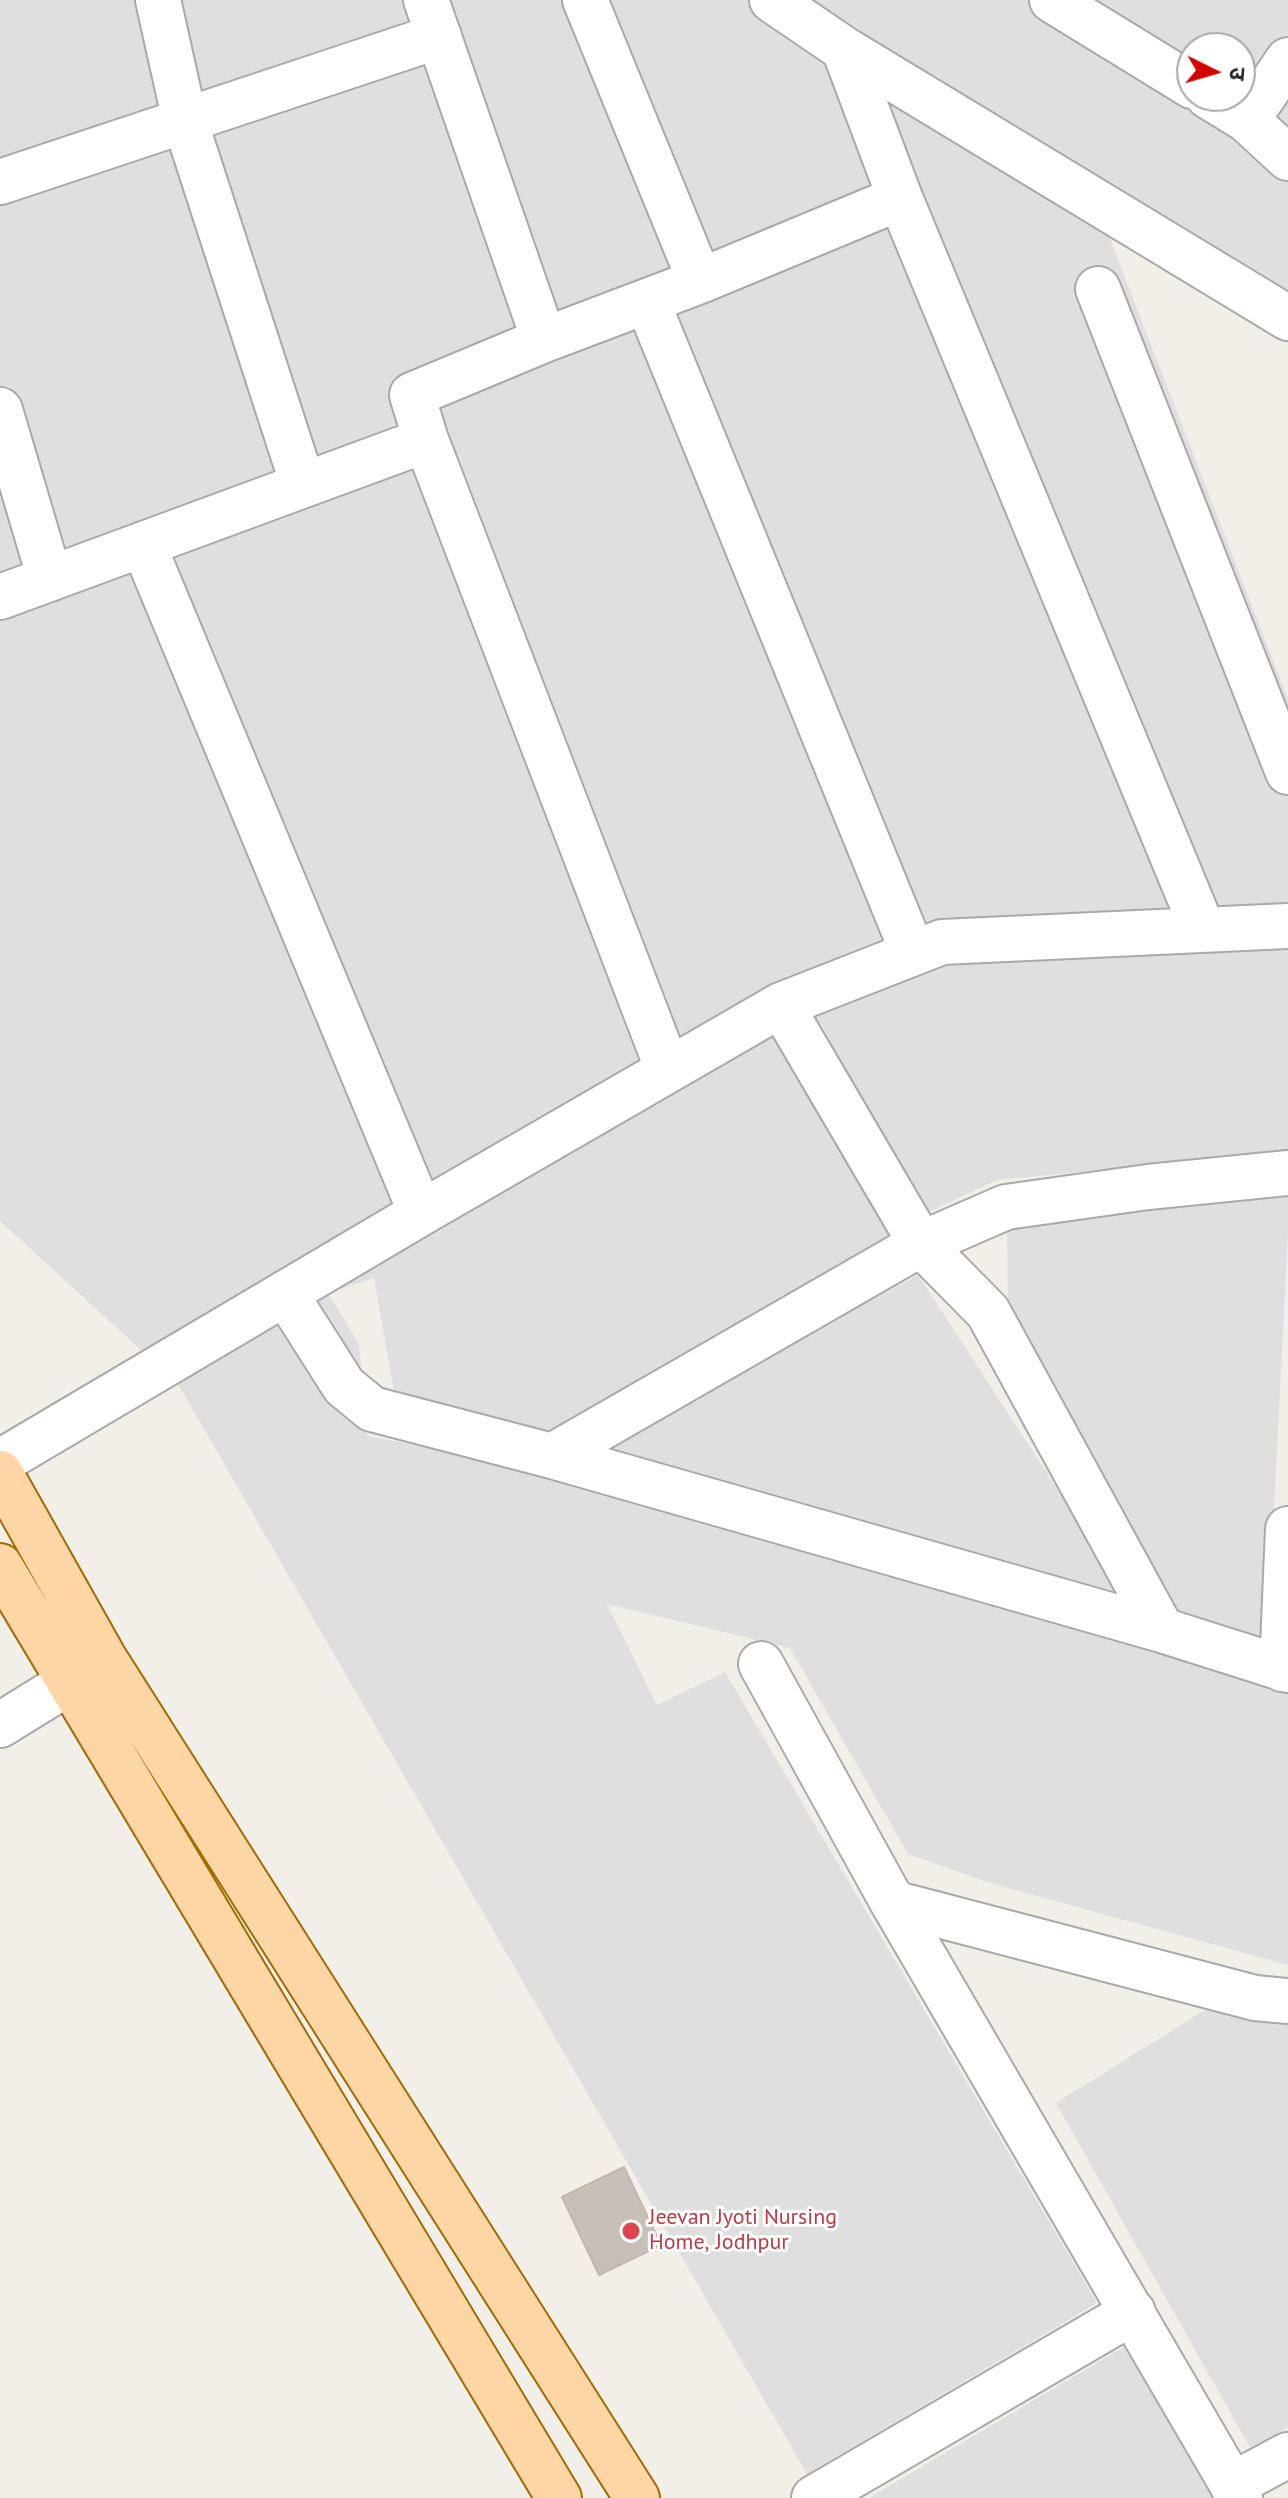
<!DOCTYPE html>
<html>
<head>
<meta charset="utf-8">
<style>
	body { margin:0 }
	#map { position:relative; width:1288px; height:2498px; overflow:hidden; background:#f2efe9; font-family:"PT Sans","Noto Sans Devanagari",sans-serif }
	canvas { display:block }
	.north { position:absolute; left:1176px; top:32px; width:80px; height:80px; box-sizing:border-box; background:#fff; border:2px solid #a7a7a7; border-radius:50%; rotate:95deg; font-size:22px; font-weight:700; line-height:32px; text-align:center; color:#222 }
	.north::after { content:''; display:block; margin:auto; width:28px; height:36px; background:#d40000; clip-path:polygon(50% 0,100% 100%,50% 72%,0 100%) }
</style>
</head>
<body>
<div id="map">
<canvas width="1288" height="2498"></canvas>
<div class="north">उ</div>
</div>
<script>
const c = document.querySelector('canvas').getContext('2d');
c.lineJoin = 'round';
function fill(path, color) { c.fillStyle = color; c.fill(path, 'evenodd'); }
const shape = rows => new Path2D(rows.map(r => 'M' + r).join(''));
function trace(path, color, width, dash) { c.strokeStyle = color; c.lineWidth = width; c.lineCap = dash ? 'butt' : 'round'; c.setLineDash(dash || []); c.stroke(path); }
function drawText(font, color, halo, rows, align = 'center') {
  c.font = font + ' "PT Sans",sans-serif'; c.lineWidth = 6; c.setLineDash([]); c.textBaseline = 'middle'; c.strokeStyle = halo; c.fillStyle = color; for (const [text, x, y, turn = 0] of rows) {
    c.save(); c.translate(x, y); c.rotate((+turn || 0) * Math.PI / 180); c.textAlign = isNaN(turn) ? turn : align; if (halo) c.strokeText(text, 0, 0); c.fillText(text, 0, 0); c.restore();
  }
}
fill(shape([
	[0,0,1288,0,1288,343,1090,187,1288,699,1288,1152,997,1180,920,1216,821,1023,784,1042,898,1235,546,1436,395,1398,374,1278,328,1293,359,1344,367,1436,552,1471,1288,1683,1288,1965,990,1883,908,1854,790,1648,607,1604,657,1705,725,1672,1097,2303,807,2474,178,1384,0,1221],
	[1192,48,1240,48,1240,96,1192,96],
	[1288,1193,1288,1232,1267,1649,1174,1618,1008,1311,1007,1217],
	[918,1275,1131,1602,592,1451],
	[1216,2003,1288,2014,1288,2427,1252,2451,1056,2103],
	[1127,2345,1213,2498,869,2498]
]), '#e0dfdf');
const building = shape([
	[624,2167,661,2245,599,2275,562,2197,624,2167]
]);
fill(building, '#c7bfb8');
trace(building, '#c4b6ab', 2);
const minor = shape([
	[158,0,185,121,303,485],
	[426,0,544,340,700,281,900,198],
	[585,0,700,281],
	[772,0,844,49,1288,318],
	[1052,0,1192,86],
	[844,49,900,198,1203,930],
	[1208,96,1247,120,1288,158],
	[1247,120,1288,60],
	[0,182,439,36],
	[1098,289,1288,772],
	[647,301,913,953],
	[0,410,50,579],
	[426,440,412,395,544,340],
	[143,544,421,1213],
	[0,597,426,440,668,1070],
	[781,1005,921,1244,988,1312,1162,1630],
	[285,1293,344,1386,372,1409,552,1456,1162,1630,1288,1670],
	[552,1456,921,1244,1006,1207,1148,1187,1288,1173],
	[0,1462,421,1213,781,1005,942,942,1288,926],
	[761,1664,893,1903,1240,2498],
	[1282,1669,1288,1529],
	[0,1725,68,1683],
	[893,1903,1255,1998,1288,2001],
	[1232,2485,1288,2455],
	[814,2498,1133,2312]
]);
const major = shape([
	[0,1473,104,1658,637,2498],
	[0,1566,559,2498]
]);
trace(minor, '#a9a9a9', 48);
trace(major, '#a06b00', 48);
trace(minor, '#fff', 44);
trace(major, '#fcd6a4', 44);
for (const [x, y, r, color] of [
	[631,2231,10,"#e0444e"]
]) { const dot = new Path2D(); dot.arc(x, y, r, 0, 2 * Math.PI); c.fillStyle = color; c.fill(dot); trace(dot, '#fff', 3); }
drawText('22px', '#be3a42', '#fff', [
	["Jeevan Jyoti Nursing",649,2218],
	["Home, Jodhpur",649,2243]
], 'left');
</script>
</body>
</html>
